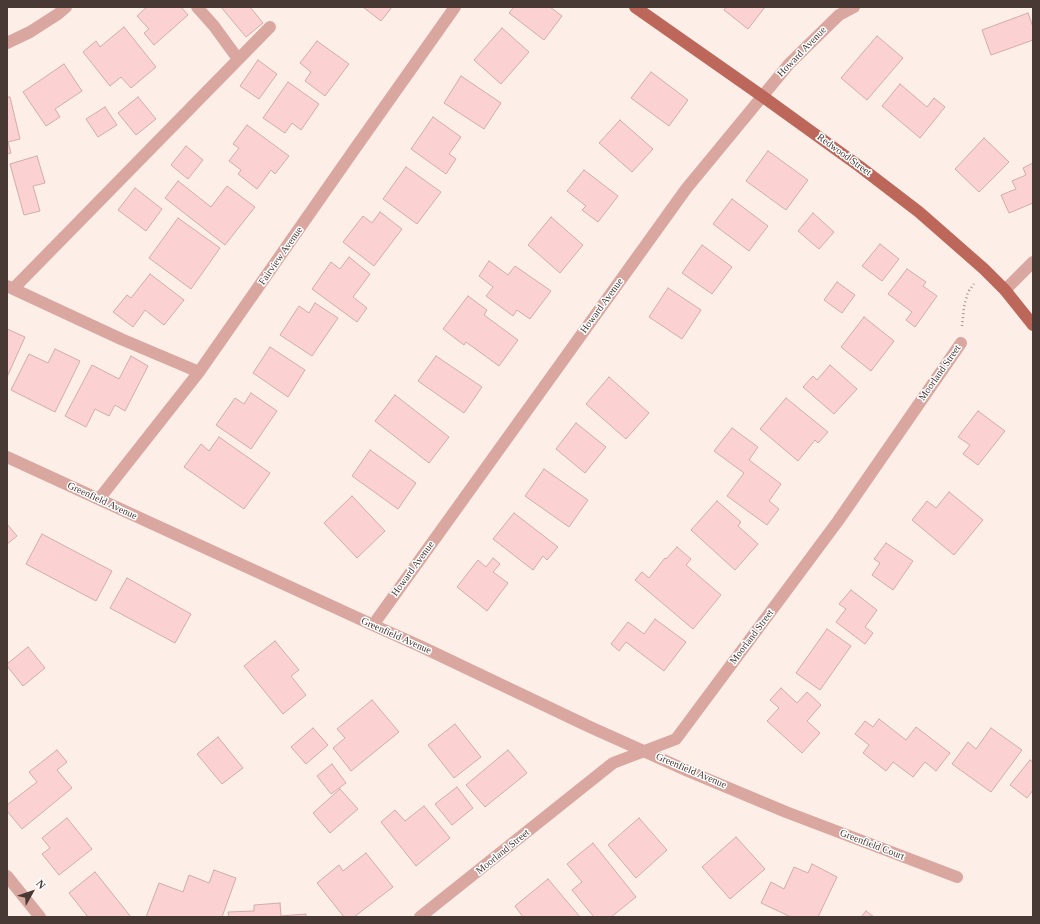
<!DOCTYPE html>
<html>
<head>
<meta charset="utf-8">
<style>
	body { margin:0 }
	#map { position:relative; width:1040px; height:924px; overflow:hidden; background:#fdeee8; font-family:Georgia,serif }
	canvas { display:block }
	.frame { position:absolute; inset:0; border:8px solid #483934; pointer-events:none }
	.north { position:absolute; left:12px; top:872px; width:40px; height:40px; -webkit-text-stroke:3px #fff; paint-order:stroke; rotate:50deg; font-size:11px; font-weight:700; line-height:16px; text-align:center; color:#483934 }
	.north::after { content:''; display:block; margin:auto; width:14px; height:18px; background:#483934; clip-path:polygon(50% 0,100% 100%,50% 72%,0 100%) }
</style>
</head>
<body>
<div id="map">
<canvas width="1040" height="924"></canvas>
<div class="frame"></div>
<div class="north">N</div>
</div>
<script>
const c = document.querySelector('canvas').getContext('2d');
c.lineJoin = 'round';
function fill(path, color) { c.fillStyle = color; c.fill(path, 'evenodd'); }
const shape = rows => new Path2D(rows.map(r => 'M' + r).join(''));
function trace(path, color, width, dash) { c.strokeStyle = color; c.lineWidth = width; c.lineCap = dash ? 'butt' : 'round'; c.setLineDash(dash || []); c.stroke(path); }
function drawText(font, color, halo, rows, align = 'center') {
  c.font = font + ' Georgia,serif'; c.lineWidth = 3; c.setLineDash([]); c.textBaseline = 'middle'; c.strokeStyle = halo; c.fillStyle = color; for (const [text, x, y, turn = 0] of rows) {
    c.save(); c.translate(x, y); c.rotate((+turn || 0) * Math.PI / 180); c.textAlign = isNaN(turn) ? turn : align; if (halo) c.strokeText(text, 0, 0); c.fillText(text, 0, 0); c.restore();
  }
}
const building = shape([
	[147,7,181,7,188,15,154,45,144,33,149,29,137,16,147,7],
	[221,7,250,7,263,23,246,37,221,7],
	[363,7,392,7,381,21,363,7],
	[514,7,550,7,562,16,544,40,509,13,514,7],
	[726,7,765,7,748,29,724,10,726,7],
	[1028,13,1033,27,1033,40,991,55,982,30,1028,13],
	[124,27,156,67,131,88,121,77,110,86,83,52,96,41,100,47,124,27],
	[502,28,529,52,501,84,474,60,502,28],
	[877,36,903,58,867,100,841,78,877,36],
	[317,41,349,64,325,96,305,81,311,72,300,63,317,41],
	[258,60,277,74,259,99,240,86,258,60],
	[64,64,82,91,55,109,60,117,46,126,23,92,64,64],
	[651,72,688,100,669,126,631,98,651,72],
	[461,76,501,103,484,129,444,103,461,76],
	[288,82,319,104,301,130,292,123,285,133,263,118,288,82],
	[900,84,927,107,934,98,945,107,920,138,882,106,900,84],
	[7,97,10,97,20,139,8,142,11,153,7,154,7,97],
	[138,97,156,119,136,135,118,113,138,97],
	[105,107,117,125,98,137,86,119,105,107],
	[433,117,461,137,449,154,456,159,446,174,411,149,433,117],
	[620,120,653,149,632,172,599,143,620,120],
	[247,125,289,156,275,174,271,170,257,189,238,174,241,170,229,161,239,148,233,144,247,125],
	[984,138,1009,162,979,192,955,169,984,138],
	[186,146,203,160,188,179,171,165,186,146],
	[768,151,808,180,786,210,746,181,768,151],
	[37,156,45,183,33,186,40,211,24,215,10,164,37,156],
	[1033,163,1033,203,1009,213,1001,195,1016,189,1012,181,1026,175,1023,168,1033,163],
	[406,167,441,192,417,224,383,199,406,167],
	[584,170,618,196,598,222,582,210,586,206,567,191,584,170],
	[178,181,211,207,227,186,255,207,225,245,165,198,178,181],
	[135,188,162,209,146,231,118,210,135,188],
	[732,199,768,226,749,251,713,224,732,199],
	[380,212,402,229,374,266,343,242,363,216,372,223,380,212],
	[813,213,834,232,819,249,798,231,813,213],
	[551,217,583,245,560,273,528,245,551,217],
	[178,218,220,248,191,289,149,258,178,218],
	[880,244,899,259,882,281,862,266,880,244],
	[702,245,732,267,712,294,682,273,702,245],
	[349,257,370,274,353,297,367,308,357,322,312,289,331,262,340,269,349,257],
	[489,261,508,275,515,266,551,291,530,319,517,310,513,316,486,296,493,287,479,276,489,261],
	[907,269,926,282,923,286,937,296,915,327,906,320,912,312,888,294,907,269],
	[150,274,184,300,164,325,145,310,133,327,113,312,127,295,131,298,150,274],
	[837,282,855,295,842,313,824,300,837,282],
	[668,288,701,310,682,339,649,317,668,288],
	[468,296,487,310,484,315,518,340,499,366,466,342,464,345,443,329,468,296],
	[315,303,338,318,312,356,280,335,299,306,309,313,315,303],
	[864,317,894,341,871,371,841,347,864,317],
	[7,329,25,337,7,377,7,329],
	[270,347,305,370,288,397,253,373,270,347],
	[55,349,80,361,55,412,11,390,29,354,48,363,55,349],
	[131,356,148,366,125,411,115,405,109,416,95,409,86,427,65,416,92,365,119,379,131,356],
	[436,356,482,387,464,413,418,381,436,356],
	[830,365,857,389,834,414,803,387,813,376,817,380,830,365],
	[609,377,649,413,626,439,586,404,609,377],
	[251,393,277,411,251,449,216,425,235,398,244,404,251,393],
	[395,395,449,437,429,463,375,421,395,395],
	[786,398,828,432,818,443,815,440,798,461,760,429,786,398],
	[978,411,1005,431,978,465,963,454,970,445,958,437,978,411],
	[576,423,606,447,585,473,556,449,576,423],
	[732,428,758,447,749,460,781,484,769,501,779,509,767,525,727,496,744,473,714,451,732,428],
	[219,437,270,473,244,509,184,467,201,444,209,451,219,437],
	[370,450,416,483,398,509,352,476,370,450],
	[544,469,588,500,569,527,525,496,544,469],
	[949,492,983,520,954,555,912,520,927,501,936,508,949,492],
	[352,496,385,531,357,558,324,523,352,496],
	[717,501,741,522,738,526,758,544,735,570,691,530,717,501],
	[514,513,558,547,547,560,543,556,533,570,493,539,514,513],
	[7,524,17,536,7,544,7,524],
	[42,534,112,571,96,601,26,564,42,534],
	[886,543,913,561,893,590,872,575,880,563,874,559,886,543],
	[677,547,691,559,686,565,721,595,693,629,635,580,642,572,649,578,665,558,666,559,677,547],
	[493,558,500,564,493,572,508,583,487,611,457,587,478,560,486,567,493,558],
	[127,578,191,614,175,643,110,608,127,578],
	[851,590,877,610,865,627,873,633,865,644,836,622,846,609,839,604,851,590],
	[655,619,686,642,664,671,626,642,619,651,611,644,628,622,644,634,655,619],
	[827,629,851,646,820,690,796,673,827,629],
	[275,641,299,670,291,676,306,695,283,714,244,666,275,641],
	[28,647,45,668,23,686,7,666,7,664,28,647],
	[781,688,797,703,807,692,821,705,807,721,820,733,802,753,767,721,779,708,770,700,781,688],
	[372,700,399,732,351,771,333,748,345,738,337,729,372,700],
	[879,719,906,740,916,727,950,753,936,771,925,762,913,777,893,762,886,771,863,753,869,745,855,734,865,721,873,727,879,719],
	[455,724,481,757,454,778,428,745,455,724],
	[313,728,328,745,306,764,291,747,313,728],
	[991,728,1022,750,991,792,952,764,968,742,976,749,991,728],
	[218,737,243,768,222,784,197,754,218,737],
	[57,750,67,762,57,770,72,788,22,829,7,811,7,805,37,782,29,772,57,750],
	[508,750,527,773,485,807,466,785,508,750],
	[1030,760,1033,762,1033,790,1027,798,1010,785,1030,760],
	[332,764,346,783,331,794,317,776,332,764],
	[457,787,473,808,452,825,435,804,457,787],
	[340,789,358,809,330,833,313,813,340,789],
	[424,806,450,838,416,866,381,822,395,810,405,821,424,806],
	[67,818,92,849,59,875,42,854,50,848,42,838,67,818],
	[639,818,667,850,636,878,608,845,639,818],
	[736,837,765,869,730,899,702,867,736,837],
	[593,843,636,897,611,917,594,917,572,890,582,882,567,864,593,843],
	[366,853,393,887,354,917,344,917,317,883,339,865,343,871,366,853],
	[812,864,837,877,818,917,791,917,761,903,771,882,784,889,794,867,808,873,812,864],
	[214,870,236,878,222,917,146,917,159,883,183,892,189,875,209,883,214,870],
	[95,872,131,917,88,917,69,893,95,872],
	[548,879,580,917,523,917,515,906,548,879],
	[280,903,281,916,306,914,306,917,229,917,228,912,254,911,254,905,280,903],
	[866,911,874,917,861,917,866,911]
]);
fill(building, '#fbd2d1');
trace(building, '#d2abaa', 1);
trace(shape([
	[962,326,964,307,968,292,974,284]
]), '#a2938d', 2.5, [1, 3]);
trace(shape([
	[197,7,214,26,238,59],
	[7,43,30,32,58,14,66,7],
	[7,286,121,339,199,372],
	[13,289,270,27],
	[1005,290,1033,262],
	[7,457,373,625,422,647,590,727,688,771,786,812,957,877],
	[99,499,199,372,354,150,455,7],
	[373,625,686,189,789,64,839,15,854,7],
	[7,876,40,917],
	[420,917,613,763,676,739,838,521,961,343]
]), '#d9a79f', 12);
trace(shape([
	[635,7,762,96,859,166,919,212,984,269,1005,290,1033,325]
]), '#bd665a', 12);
drawText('10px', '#483934', '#fff', [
	["Howard Avenue",802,52,-46],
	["Redwood Street",844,155,36],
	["Fairview Avenue",281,256,-55],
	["Howard Avenue",602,306,-54],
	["Moorland Street",940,373,-55],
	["Greenfield Avenue",102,501,25],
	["Howard Avenue",413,569,-54],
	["Greenfield Avenue",396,636,24],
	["Moorland Street",752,637,-53],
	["Greenfield Avenue",691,771,23],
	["Greenfield Court",872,845,21],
	["Moorland Street",503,852,-39]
]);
</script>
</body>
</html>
